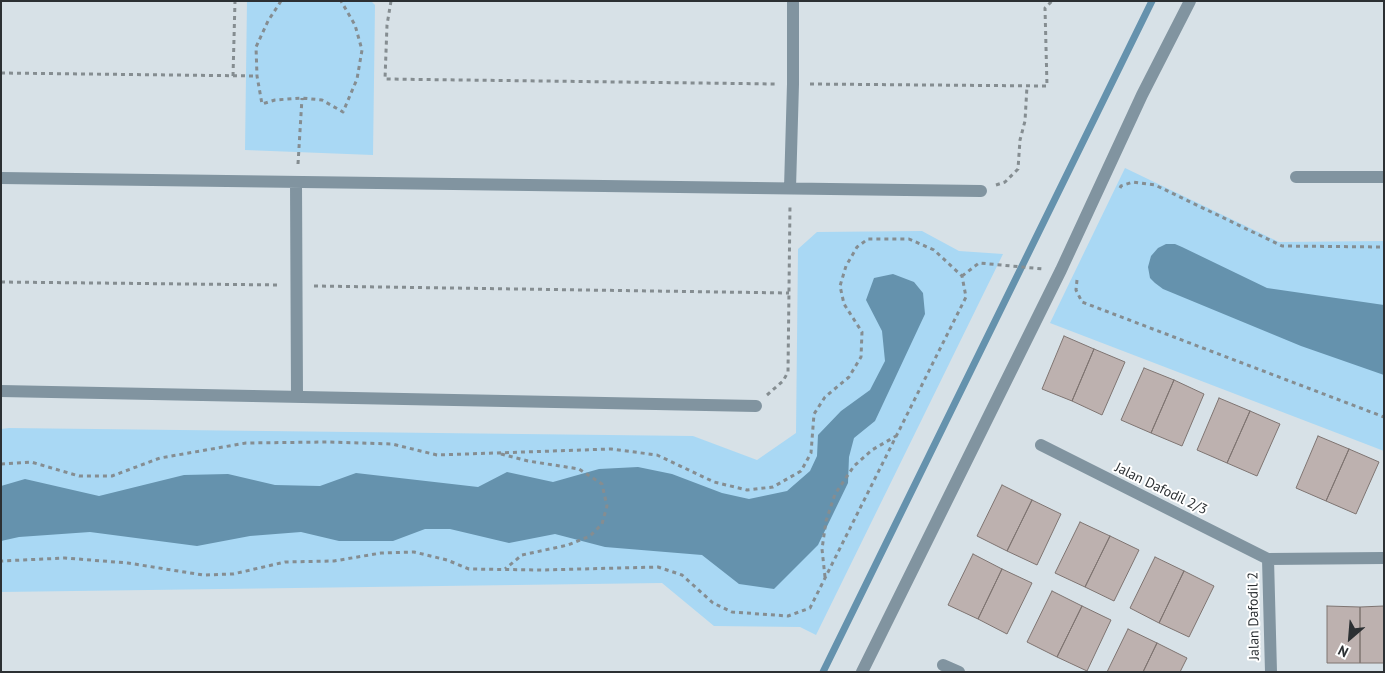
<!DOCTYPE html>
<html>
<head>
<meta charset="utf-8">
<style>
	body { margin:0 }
	#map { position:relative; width:1385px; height:673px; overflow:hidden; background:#d7e1e7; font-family:"PT Sans",sans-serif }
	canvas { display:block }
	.frame { position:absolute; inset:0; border:2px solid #2c3033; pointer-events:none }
	.north { position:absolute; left:1325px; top:613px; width:50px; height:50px; -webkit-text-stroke:4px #fff; paint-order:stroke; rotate:207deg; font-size:14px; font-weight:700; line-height:20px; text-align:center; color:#2c3033 }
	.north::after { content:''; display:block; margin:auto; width:18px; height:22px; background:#2c3033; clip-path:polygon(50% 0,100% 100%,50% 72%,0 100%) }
</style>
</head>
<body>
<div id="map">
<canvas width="1385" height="673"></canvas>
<div class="frame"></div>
<div class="north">N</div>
</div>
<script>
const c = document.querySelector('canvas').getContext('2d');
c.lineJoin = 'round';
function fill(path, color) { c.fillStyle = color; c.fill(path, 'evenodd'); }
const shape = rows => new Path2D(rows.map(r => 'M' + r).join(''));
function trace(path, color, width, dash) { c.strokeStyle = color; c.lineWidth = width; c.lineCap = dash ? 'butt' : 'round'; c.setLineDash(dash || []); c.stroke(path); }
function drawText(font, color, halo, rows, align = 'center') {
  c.font = font + ' "PT Sans",sans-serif'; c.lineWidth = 4; c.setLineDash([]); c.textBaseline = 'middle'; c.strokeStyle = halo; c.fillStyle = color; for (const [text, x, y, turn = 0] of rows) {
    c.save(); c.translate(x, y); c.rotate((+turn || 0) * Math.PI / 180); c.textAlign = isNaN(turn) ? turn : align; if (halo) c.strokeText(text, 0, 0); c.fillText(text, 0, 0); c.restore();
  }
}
fill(shape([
	[247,1,371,1,375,5,373,155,245,150],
	[1125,168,1279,242,1384,241,1384,451,1050,323],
	[922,231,959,251,1003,254,816,635,800,627,714,626,662,583,1,592,1,429,9,428,693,436,757,460,796,433,798,249,817,232]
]), '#a9d8f4');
fill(shape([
	[1166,244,1175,244,1182,247,1267,288,1384,305,1384,375,1301,346,1163,289,1155,283,1150,278,1148,267,1151,256,1158,248],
	[893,274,914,282,923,293,925,314,875,421,854,438,849,457,848,483,818,545,774,589,739,584,702,555,605,547,555,534,509,543,450,529,425,529,393,541,339,541,301,532,250,536,197,546,90,532,19,537,1,541,1,486,25,479,99,496,184,475,228,474,275,485,320,486,356,473,478,487,507,472,553,482,599,469,638,467,672,474,722,493,749,499,787,491,810,471,817,456,818,435,841,411,870,390,885,361,882,331,866,300,874,278]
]), '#6592ad');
trace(shape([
	[823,672,1152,1]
]), '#6592ad', 7);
const building = shape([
	[1064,336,1094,349,1072,401,1042,389,1064,336],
	[1094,349,1125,362,1102,415,1072,401,1094,349],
	[1144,368,1174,380,1151,433,1121,420,1144,368],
	[1174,380,1204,394,1182,446,1151,433,1174,380],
	[1219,398,1250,411,1227,463,1197,450,1219,398],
	[1250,411,1280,424,1257,476,1227,463,1250,411],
	[1318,436,1349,449,1326,501,1296,488,1318,436],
	[1349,449,1379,462,1356,514,1326,501,1349,449],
	[1002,485,1032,500,1007,551,977,536,1002,485],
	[1032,500,1061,514,1037,565,1007,551,1032,500],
	[1080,522,1110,536,1085,587,1055,573,1080,522],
	[1110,536,1139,550,1114,601,1085,587,1110,536],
	[973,554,1002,569,978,619,948,605,973,554],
	[1155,557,1184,571,1159,623,1130,608,1155,557],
	[1002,569,1032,583,1007,634,978,619,1002,569],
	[1184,571,1214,586,1189,637,1159,623,1184,571],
	[1052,591,1082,606,1057,657,1027,642,1052,591],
	[1082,606,1111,620,1087,671,1057,657,1082,606],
	[1327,606,1360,607,1360,663,1327,663,1327,606],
	[1384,606,1384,663,1360,663,1360,607,1384,606],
	[1128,629,1157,643,1143,672,1107,672,1128,629],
	[1157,643,1187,658,1180,672,1143,672,1157,643]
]);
fill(building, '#bdb1af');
trace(building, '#7e7471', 1);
trace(shape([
	[281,1,268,21,256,47,257,76,262,104,275,100,302,98,322,100,343,112,357,79,362,50,355,25,341,1],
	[391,1,387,25,385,79,776,84],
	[1,73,257,76],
	[233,76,235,1],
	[810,84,1047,86,1045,8,1052,1],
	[298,164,302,98],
	[996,185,1005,182,1018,169,1020,140,1025,121,1027,86],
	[1120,188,1121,186,1133,182,1155,185,1282,246,1384,247],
	[962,276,979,263,1043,269],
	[1077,280,1076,290,1082,302,1384,417],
	[1,282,281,285],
	[314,286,789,293],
	[767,395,783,381,788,372,790,205],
	[501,454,528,461,579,469,602,484,607,506,602,524,590,536,568,545,522,555,505,569],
	[1,464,31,462,79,476,112,476,160,458,246,443,327,442,392,444,437,455,611,449,657,455,714,482,747,490,773,487,801,471,811,453,814,414,825,397,849,377,861,357,862,332,844,304,840,286,846,266,857,247,868,239,909,239,934,250,962,276,966,297,810,608,788,616,732,612,713,603,682,575,658,567,542,570,469,569,447,560,414,552,381,553,334,561,285,562,233,574,203,575,128,563,65,558,1,561],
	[825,577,822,549,826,521,835,494,854,466,872,450,896,436]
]), '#858d91', 3, [4, 4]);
trace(shape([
	[862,672,1061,270,1142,95,1190,1]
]), '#8194a0', 12);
trace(shape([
	[1296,177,1384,177],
	[1,178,981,191],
	[296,182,297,397],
	[790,188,793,84,793,1],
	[1,391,756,406],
	[1041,445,1268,559,1384,558],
	[1268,559,1271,672],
	[943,665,959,672]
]), '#8194a0', 12);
drawText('14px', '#2c3033', '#fff', [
	["Jalan Dafodil 2/3",1161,489,26],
	["Jalan Dafodil 2",1254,616,-91]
]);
</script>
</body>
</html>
